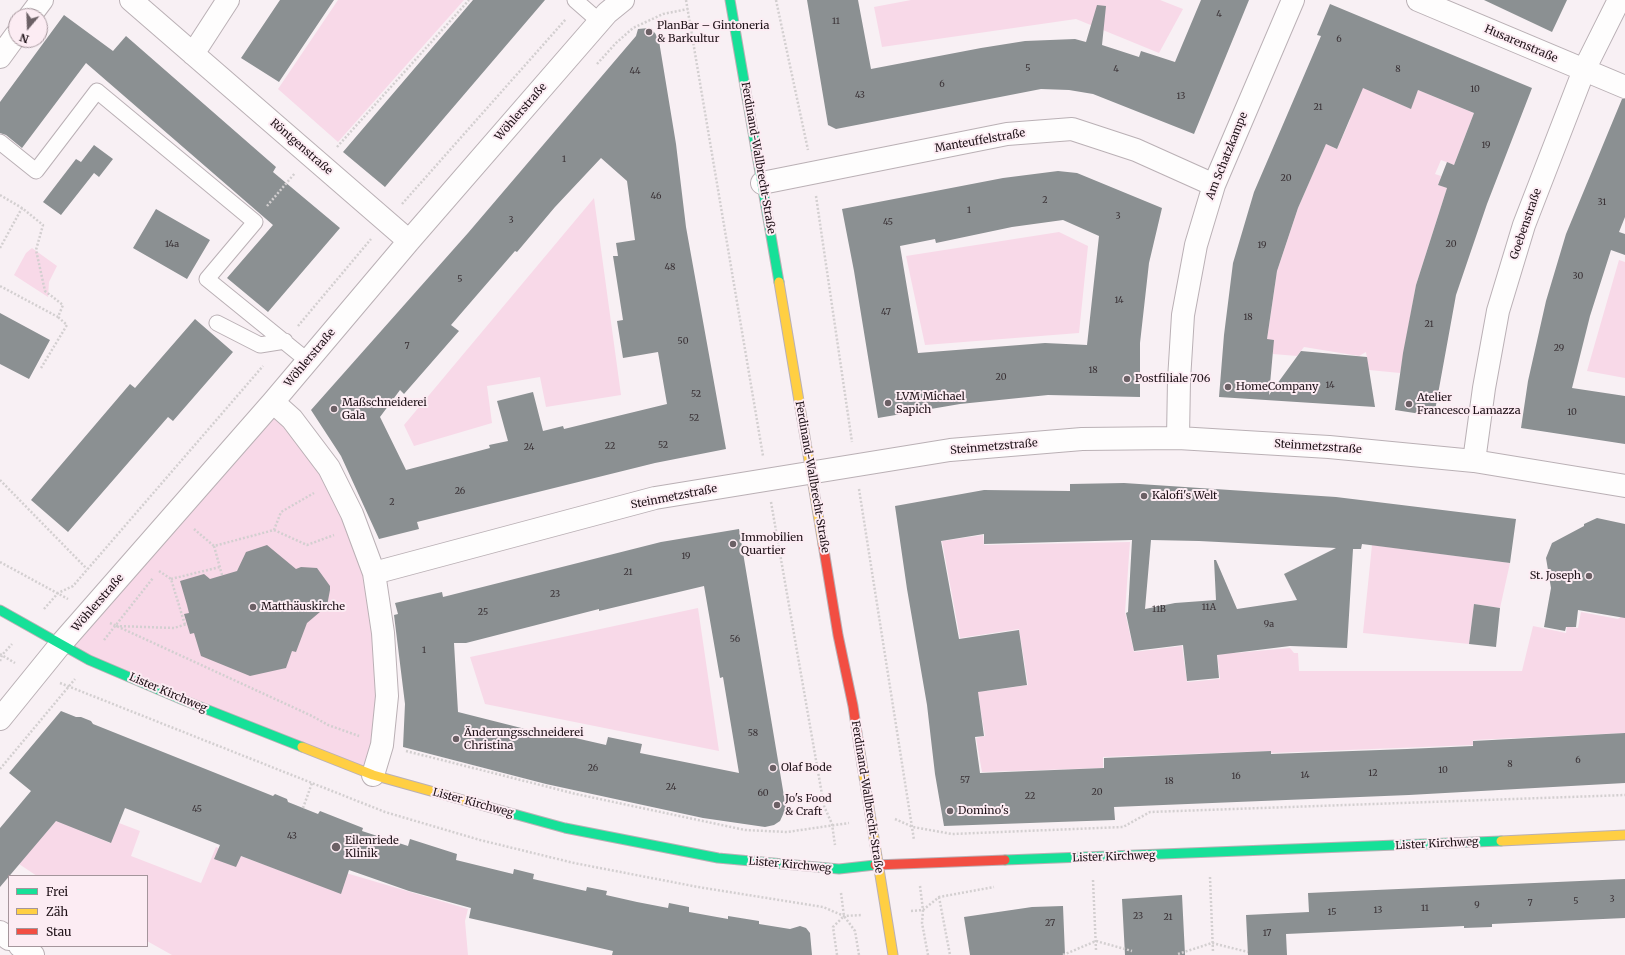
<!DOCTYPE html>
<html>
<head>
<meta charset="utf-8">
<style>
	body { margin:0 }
	#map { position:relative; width:1625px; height:955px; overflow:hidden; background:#f8f0f4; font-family:Merriweather,serif }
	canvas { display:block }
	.legend { position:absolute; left:8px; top:875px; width:140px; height:72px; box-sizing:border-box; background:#fcecf3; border:1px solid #a4959b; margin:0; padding:5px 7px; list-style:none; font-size:12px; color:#1f1218 }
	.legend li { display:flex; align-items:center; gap:8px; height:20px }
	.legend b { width:20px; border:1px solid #a4959b }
	.north { position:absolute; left:8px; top:8px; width:40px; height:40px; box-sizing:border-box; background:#fcecf3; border:1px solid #a4959b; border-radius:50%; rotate:199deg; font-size:11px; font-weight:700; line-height:16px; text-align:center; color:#1f1218 }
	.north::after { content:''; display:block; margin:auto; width:14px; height:18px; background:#6b6065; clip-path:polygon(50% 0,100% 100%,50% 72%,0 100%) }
</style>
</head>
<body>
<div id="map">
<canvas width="1625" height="955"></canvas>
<ul class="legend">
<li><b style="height:5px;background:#16e098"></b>Frei</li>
<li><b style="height:5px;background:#ffcf43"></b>Zäh</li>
<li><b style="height:5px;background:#f24e42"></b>Stau</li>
</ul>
<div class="north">N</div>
</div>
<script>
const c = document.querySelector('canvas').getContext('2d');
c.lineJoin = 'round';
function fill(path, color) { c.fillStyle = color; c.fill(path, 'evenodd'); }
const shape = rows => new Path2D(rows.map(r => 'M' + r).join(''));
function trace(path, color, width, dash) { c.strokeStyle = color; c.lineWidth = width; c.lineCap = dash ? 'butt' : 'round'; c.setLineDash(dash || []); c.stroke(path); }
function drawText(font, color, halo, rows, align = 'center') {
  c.font = font + ' Merriweather,serif'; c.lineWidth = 4; c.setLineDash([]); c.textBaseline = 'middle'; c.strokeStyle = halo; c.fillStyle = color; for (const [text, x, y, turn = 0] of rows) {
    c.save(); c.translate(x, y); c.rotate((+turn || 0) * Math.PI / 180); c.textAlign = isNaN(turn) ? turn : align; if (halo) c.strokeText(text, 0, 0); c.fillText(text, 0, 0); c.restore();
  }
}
fill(shape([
	[338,0,464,0,338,142,278,89],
	[911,0,1160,0,1183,9,1159,53,1076,19,882,47,874,7],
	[1349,60,1383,97,1410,108,1418,90,1474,113,1454,165,1441,160,1435,174,1441,176,1438,185,1447,188,1416,285,1400,373,1369,370,1366,352,1359,356,1304,347,1297,356,1273,354,1267,339,1277,271,1298,208,1326,144,1337,149,1350,120],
	[594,198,621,395,546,407,540,377,487,386,492,423,414,446,404,425],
	[1059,232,1088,246,1079,333,925,345,906,256],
	[32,248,57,266,49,282,48,297,14,275,26,253],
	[1619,260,1625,262,1625,378,1587,371],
	[273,402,329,468,383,633,373,775,60,645],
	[983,535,984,545,1130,542,1125,612,1134,652,1182,646,1187,682,1220,679,1216,643,1234,640,1235,653,1290,648,1294,653,1298,653,1299,671,1522,671,1533,626,1566,633,1567,626,1578,628,1581,612,1618,619,1625,613,1625,733,1473,740,1473,745,1271,753,1271,751,1103,757,1103,768,982,772,976,738,985,736,978,695,969,696,985,678,987,691,1028,685,1019,629,960,638,942,541],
	[1372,545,1510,563,1500,608,1474,604,1469,644,1363,633],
	[698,608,719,751,485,704,470,657],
	[68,807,94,813,86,833,110,843,119,823,140,831,131,856,201,883,216,847,339,892,346,873,468,909,465,921,468,955,172,955,147,941,147,876,37,876,19,864]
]), '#f8d9e8');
fill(shape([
	[280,0,334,0,279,82,241,58],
	[473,0,545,0,385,187,343,152],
	[807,0,858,0,871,69,981,48,1025,41,1075,39,1086,42,1097,5,1106,6,1102,45,1139,57,1141,51,1175,62,1201,0,1249,0,1194,134,1093,94,1069,90,1041,89,836,129,828,125],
	[1484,0,1567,0,1552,32],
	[1330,4,1532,88,1487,204,1456,295,1434,416,1395,410,1403,353,1416,285,1447,188,1438,185,1447,162,1454,165,1474,113,1418,90,1411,109,1363,88,1337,149,1326,144,1298,208,1277,271,1267,339,1274,340,1269,395,1301,351,1367,357,1375,407,1219,397,1224,335,1233,263,1254,192,1321,36,1317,35],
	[64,15,113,51,126,36,276,167,273,172,340,228,268,312,227,278,273,225,86,63,22,148,6,135,0,133,0,102],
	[649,28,655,33,659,41,676,144,686,227,726,449,655,463,417,522,419,529,379,539,341,456,311,410,468,233,636,36,638,29],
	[601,158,627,181,635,240,616,243,618,256,613,256,623,320,617,321,623,358,658,352,667,404,564,429,563,426,543,431,533,392,497,401,508,441,489,445,490,448,406,470,380,417,400,390,404,394,459,331,451,325,515,251,517,252,555,207],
	[1622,99,1625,99,1625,217,1619,232,1625,234,1625,255,1611,250,1590,316,1572,388,1625,396,1625,444,1521,428,1528,381,1546,301,1566,234],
	[94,145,113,159,99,177,94,173,61,215,43,202,76,159,81,162],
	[1058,171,1077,173,1162,208,1149,263,1140,343,1140,397,1048,395,960,404,878,418,854,271,842,209,1003,178],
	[1063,220,1099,236,1087,345,1045,343,918,353,900,246,935,239,936,243,1012,227],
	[156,209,210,240,187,279,133,248],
	[0,313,50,340,29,379,0,364],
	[195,319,233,352,173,421,168,417,68,532,31,500,130,384,135,388],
	[1124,483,1336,497,1516,519,1510,563,1362,544,1361,549,1353,549,1347,648,1290,646,1217,655,1219,678,1187,681,1183,645,1134,651,1126,613,1128,612,1132,540,984,544,984,534,941,541,959,639,1019,630,1027,685,978,692,984,736,975,737,980,773,1104,768,1104,758,1271,751,1271,754,1407,749,1473,746,1473,741,1625,733,1625,783,1409,795,1114,807,1115,820,944,826,935,774,927,705,907,589,895,506,984,490,1070,491,1070,484],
	[1151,540,1199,541,1336,548,1284,574,1297,600,1237,609,1216,560,1214,560,1216,600,1175,603,1145,609],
	[1597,518,1625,524,1625,618,1578,610,1576,627,1566,627,1565,631,1544,627,1551,588,1546,558,1552,543,1584,526,1584,524],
	[739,529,786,808,780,821,774,825,765,827,703,818,629,802,546,784,403,747,405,704,394,615,398,614,395,603,442,592,443,597,661,542],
	[704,586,720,678,723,677,739,773,640,753,642,744,608,737,606,745,558,734,557,737,458,712,454,643,466,643,599,609,599,611],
	[267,545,296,569,301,567,317,568,330,586,330,590,327,606,307,623,296,652,292,651,286,668,250,676,201,656,194,633,190,634,184,614,189,613,187,605,180,581,204,574,210,579,237,571,246,552],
	[1474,604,1500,608,1496,647,1469,644],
	[61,711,76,717,81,717,91,721,93,724,273,796,275,794,287,799,288,802,318,814,320,811,363,828,362,831,408,846,410,839,457,854,456,860,513,874,514,869,534,874,533,879,586,891,587,887,607,891,606,895,637,902,668,908,669,903,689,907,689,912,728,919,728,916,759,921,759,924,790,929,800,926,806,928,810,933,812,955,612,955,613,951,469,918,471,908,409,891,349,870,341,894,241,856,236,867,214,859,220,845,125,808,111,843,56,821,0,887,0,828,31,791,9,773],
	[1625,879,1625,918,1492,924,1492,927,1464,928,1464,926,1286,934,1287,955,1248,955,1246,915,1309,912,1308,893],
	[1182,895,1185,955,1125,955,1122,899],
	[1063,906,1065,955,970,955,964,917,1032,907]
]), '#8b9092');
const lane = shape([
	[575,0,599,21],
	[0,142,36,171,97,91,255,222,207,279,308,361],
	[217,323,260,345,285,341]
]);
const street = shape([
	[131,0,409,241],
	[1418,0,1625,87],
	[30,16,42,0],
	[193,54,228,0],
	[0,57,16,35],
	[762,183,1007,134,1072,129,1136,150,1214,185],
	[273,402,292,419,329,468,352,514,374,573,383,633,387,696,382,745,373,775],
	[1178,438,1179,380,1183,315,1196,245,1214,185,1293,0],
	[1474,461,1484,388,1498,311,1524,225,1584,70,1619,0],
	[374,573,655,498,950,450,1082,439,1178,438,1329,447,1474,461,1625,486],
	[0,719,60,645,273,402,409,241,607,13,623,0],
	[0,932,9,939],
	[20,946,33,955]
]);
const fast = shape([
	[730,0,779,282],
	[0,610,89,660,183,700,302,747],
	[470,802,565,828,718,858,839,869,875,865],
	[1005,860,1501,841]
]);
const slow = shape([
	[779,282,823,544],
	[859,746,893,955],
	[302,747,373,775,470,802],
	[1501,841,1625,835]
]);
const jam = shape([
	[823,544,838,635,853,706,859,746],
	[875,865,1005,860]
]);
trace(lane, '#bab0b5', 17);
trace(street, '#bab0b5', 24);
trace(fast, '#bab0b5', 11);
trace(slow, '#bab0b5', 11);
trace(jam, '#bab0b5', 11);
trace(shape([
	[686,0,763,456],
	[776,0,808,150],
	[597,64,616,43,633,28,663,14,688,9],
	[337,147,469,0],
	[0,195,22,208,43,225,36,250,45,291,63,305,58,317,0,286],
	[816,196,852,442],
	[402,204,566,19],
	[267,206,295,173],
	[0,248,22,208],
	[298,326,371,239],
	[41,368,67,325,58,317],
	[0,480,87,569],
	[859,489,914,840],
	[771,502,824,806,832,824,835,845],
	[194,529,214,546],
	[274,530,307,545,334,535],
	[0,562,68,599],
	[159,571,171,579,185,625],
	[222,575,214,546,274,530,281,512,314,493],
	[171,579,220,567],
	[44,609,58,593,73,586,263,366],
	[110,623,312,716,328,725,359,736],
	[116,626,174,628,187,624],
	[104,640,153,578],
	[0,654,15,663],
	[0,661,2,655,12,644],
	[60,683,385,812,480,840,574,863,698,887,823,907,844,916,862,915],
	[406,751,576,794,745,830,787,832,849,823],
	[0,769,75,679],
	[303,808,312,783],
	[895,819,913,827,952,834,1123,827,1150,812,1625,795],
	[1210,877,1213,952],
	[1093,880,1096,950],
	[920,886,923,910,922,923,928,955],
	[841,893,844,916,855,931,859,955],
	[939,897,950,955],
	[911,911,923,910,939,897,994,887],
	[1178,954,1212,943,1248,952],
	[837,955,833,927,844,916],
	[1063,955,1096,941,1132,951]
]), '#d3cfd0', 2.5, [2, 2]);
trace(lane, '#fefdfd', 15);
trace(street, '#fefdfd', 22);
trace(fast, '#16e098', 9);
trace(slow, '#ffcf43', 9);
trace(jam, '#f24e42', 9);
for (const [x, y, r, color] of [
	[649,32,4,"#6b6065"],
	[1127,379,4,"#6b6065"],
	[1228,387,4,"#6b6065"],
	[888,403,4,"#6b6065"],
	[1409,404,4,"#6b6065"],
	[334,409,4,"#6b6065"],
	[1144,496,4,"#6b6065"],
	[733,544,4,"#6b6065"],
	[1589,576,4,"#6b6065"],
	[253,607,4,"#6b6065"],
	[456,739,4,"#6b6065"],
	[773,768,4,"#6b6065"],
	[777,805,4,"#6b6065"],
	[950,811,4,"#6b6065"],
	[336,847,5,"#6b6065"]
]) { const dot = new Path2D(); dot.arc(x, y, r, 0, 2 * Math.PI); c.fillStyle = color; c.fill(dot); trace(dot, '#fcecf3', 1.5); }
drawText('9px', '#3a3236', null, [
	["4",1219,14],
	["11",836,21],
	["6",1339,39],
	["5",1028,68],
	["4",1116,69],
	["8",1398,69],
	["44",635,71],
	["6",942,84],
	["10",1475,89],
	["43",860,95],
	["13",1181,96],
	["21",1318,107],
	["19",1486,145],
	["1",564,159],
	["20",1286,178],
	["46",656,196],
	["2",1045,200],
	["31",1602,202],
	["1",969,210],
	["3",1118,216],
	["3",511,220],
	["45",888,222],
	["14a",172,244],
	["20",1451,244],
	["19",1262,245],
	["48",670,267],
	["30",1578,276],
	["5",460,279],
	["14",1119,300],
	["47",886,312],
	["18",1248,317],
	["21",1429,324],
	["50",683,341],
	["7",407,346],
	["29",1559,348],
	["18",1093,370],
	["20",1001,377],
	["14",1330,385],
	["52",696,394],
	["10",1572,412],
	["52",694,418],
	["52",663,445],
	["22",610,446],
	["24",529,447],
	["26",460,491],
	["2",392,502],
	["19",686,556],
	["21",628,572],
	["23",555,594],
	["11A",1209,607],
	["11B",1159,609],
	["25",483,612],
	["9a",1269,624],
	["56",735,639],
	["1",424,650],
	["58",753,733],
	["6",1578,760],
	["8",1510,764],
	["26",593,768],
	["10",1443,770],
	["12",1373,773],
	["14",1305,775],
	["16",1236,776],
	["57",965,780],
	["18",1169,781],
	["24",671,787],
	["20",1097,792],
	["60",763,793],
	["22",1030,796],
	["45",197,809],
	["43",292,836],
	["3",1612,899],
	["5",1576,901],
	["7",1530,903],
	["9",1477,905],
	["11",1425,908],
	["13",1378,910],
	["15",1332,912],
	["23",1138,916],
	["21",1168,917],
	["27",1050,923],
	["17",1267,933]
]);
drawText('11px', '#1f1218', '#fcecf3', [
	["PlanBar – Gintoneria",657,26],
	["& Barkultur",657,39],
	["Postfiliale 706",1135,379],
	["HomeCompany",1236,387],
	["LVM Michael",896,397],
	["Sapich",896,410],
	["Atelier",1417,398],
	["Francesco Lamazza",1417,411],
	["Maßschneiderei",342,403],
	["Gala",342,416],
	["Kalofi's Welt",1152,496],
	["Immobilien",741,538],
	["Quartier",741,551],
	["St. Joseph",1581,576,"right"],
	["Matthäuskirche",261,607],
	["Änderungsschneiderei",464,733],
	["Christina",464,746],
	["Olaf Bode",781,768],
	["Jo's Food",785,799],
	["& Craft",785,812],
	["Domino's",958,811],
	["Eilenriede",345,841],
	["Klinik",345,854]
], 'left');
drawText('11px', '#1f1218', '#fcecf3', [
	["Husarenstraße",1521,44,23],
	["Wöhlerstraße",521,112,-49],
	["Manteuffelstraße",980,141,-10],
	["Röntgenstraße",301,147,41],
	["Am Schatzkampe",1227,156,-68],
	["Ferdinand-Wallbrecht-Straße",758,158,80],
	["Goebenstraße",1526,224,-71],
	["Wöhlerstraße",310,358,-50],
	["Steinmetzstraße",994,447,-5],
	["Steinmetzstraße",1318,447,4],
	["Ferdinand-Wallbrecht-Straße",812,477,80],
	["Steinmetzstraße",674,497,-11],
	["Wöhlerstraße",98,603,-49],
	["Lister Kirchweg",168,693,23],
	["Ferdinand-Wallbrecht-Straße",867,797,81],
	["Lister Kirchweg",473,803,15],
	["Lister Kirchweg",1437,844,-3],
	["Lister Kirchweg",1114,857,-2],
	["Lister Kirchweg",790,865,5]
]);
</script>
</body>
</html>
